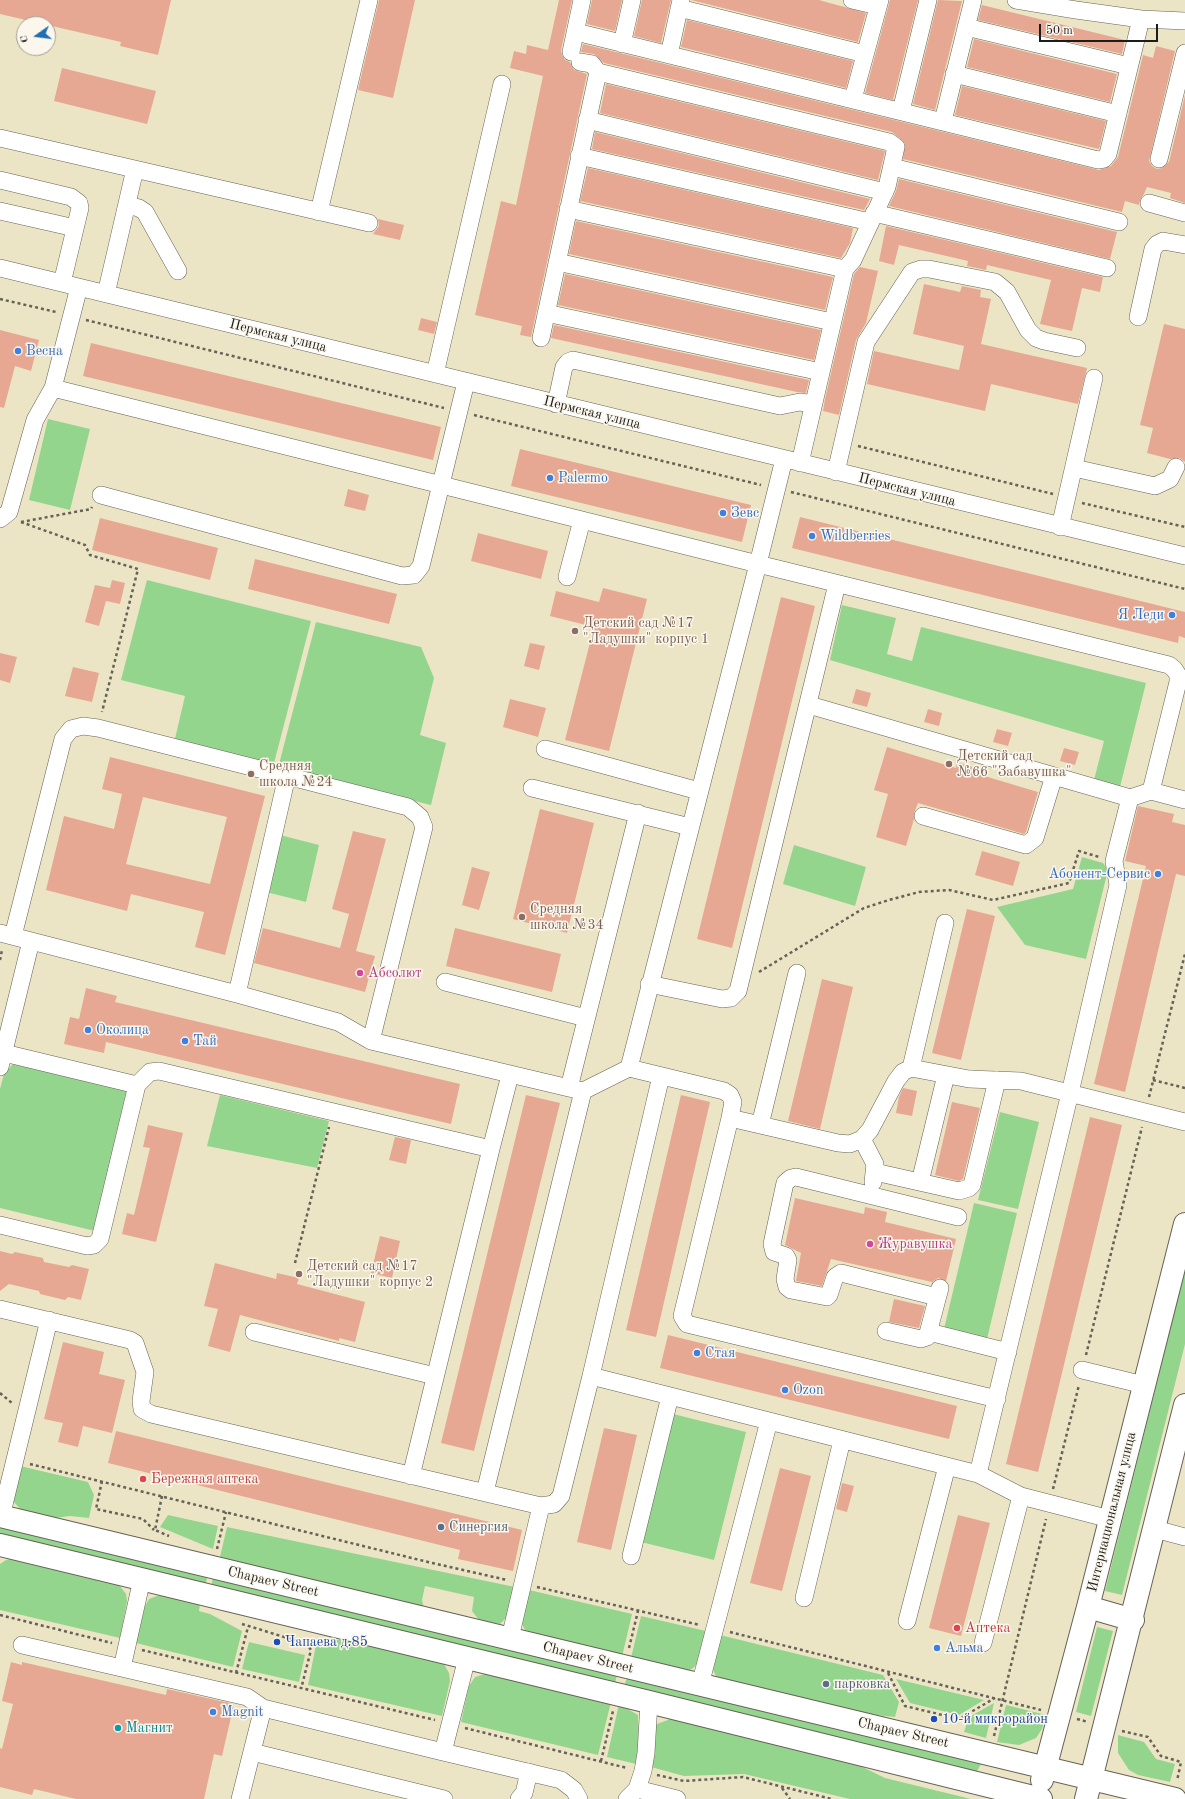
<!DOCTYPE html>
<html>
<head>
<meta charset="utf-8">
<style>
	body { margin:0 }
	#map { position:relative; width:1185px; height:1799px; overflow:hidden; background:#ece5c5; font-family:"Old Standard TT",serif }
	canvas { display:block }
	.north { position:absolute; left:16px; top:16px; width:40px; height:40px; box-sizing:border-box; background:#fbf7ec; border:1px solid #a29f99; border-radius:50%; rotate:256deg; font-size:11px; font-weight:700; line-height:16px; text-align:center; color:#1c1c1c }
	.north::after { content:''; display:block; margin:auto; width:14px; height:18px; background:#1f6fb2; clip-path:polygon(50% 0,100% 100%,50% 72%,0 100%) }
	.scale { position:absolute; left:1039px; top:24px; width:119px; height:18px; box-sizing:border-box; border:2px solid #1c1c1c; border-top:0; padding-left:5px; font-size:12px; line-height:14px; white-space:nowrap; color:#1c1c1c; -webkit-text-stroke:3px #fbf7ec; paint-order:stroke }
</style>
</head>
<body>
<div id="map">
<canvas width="1185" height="1799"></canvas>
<div class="north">С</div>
<div class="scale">50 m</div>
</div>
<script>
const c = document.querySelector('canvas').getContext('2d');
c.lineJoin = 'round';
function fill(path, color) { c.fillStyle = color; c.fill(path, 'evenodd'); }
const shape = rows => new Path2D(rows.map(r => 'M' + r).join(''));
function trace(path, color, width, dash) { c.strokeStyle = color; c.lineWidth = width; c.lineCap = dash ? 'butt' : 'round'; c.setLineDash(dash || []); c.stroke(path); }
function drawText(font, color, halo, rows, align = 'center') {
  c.font = font + ' "Old Standard TT",serif'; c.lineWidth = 3; c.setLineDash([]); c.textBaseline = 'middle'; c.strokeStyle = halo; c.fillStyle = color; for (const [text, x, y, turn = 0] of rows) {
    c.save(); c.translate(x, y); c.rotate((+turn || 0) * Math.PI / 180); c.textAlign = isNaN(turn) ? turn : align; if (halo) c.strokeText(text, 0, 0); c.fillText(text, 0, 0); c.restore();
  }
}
fill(shape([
	[48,419,90,429,70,510,29,500],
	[147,580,311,621,273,767,174,743,185,696,121,680],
	[842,605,896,618,887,654,912,661,921,627,1146,683,1120,787,1094,780,1104,741,830,660],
	[316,622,421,647,434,678,420,735,446,743,431,805,278,768],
	[280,835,319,845,306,902,266,892],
	[794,845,866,867,855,906,783,884],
	[1082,857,1103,863,1108,870,1086,959,1025,945,997,907,1073,889],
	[13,1064,129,1090,95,1231,0,1208,0,1089,4,1074],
	[220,1095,329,1121,317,1168,207,1146],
	[1000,1112,1039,1122,1018,1209,978,1200],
	[974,1203,1017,1213,987,1339,944,1329],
	[1185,1270,1185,1344,1122,1595,1105,1591],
	[673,1414,746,1432,714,1560,641,1542],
	[20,1466,88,1482,94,1495,89,1518,70,1516,55,1518,21,1510,13,1501],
	[168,1515,218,1526,213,1549,160,1527],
	[0,1526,208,1575,205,1586,0,1536],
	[227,1527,515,1587,508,1616,500,1624,479,1620,472,1611,474,1597,425,1586,422,1600,426,1617,220,1557],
	[14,1558,114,1582,120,1586,126,1594,127,1601,120,1638,0,1610,0,1564,6,1560],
	[213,1577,617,1675,615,1684,211,1587],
	[529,1590,632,1614,622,1657,525,1630,522,1624],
	[157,1596,164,1596,200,1604,199,1611,210,1614,242,1631,233,1667,136,1643,145,1606,149,1599],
	[641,1616,706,1631,698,1663,692,1669,684,1671,631,1658],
	[1097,1627,1113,1631,1091,1716,1076,1712],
	[720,1635,883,1675,899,1702,895,1717,865,1714,717,1678,712,1668],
	[317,1640,353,1640,437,1659,444,1664,449,1673,450,1681,442,1716,308,1685],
	[249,1642,305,1655,299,1682,242,1669],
	[485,1674,495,1674,611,1702,598,1755,461,1722,469,1686,475,1677],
	[627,1678,711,1699,981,1764,976,1773,624,1686],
	[896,1679,984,1700,959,1715,910,1703],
	[994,1703,986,1738,964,1732,969,1717],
	[619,1704,638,1715,639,1746,636,1764,607,1757],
	[1006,1705,1046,1715,1042,1729,1036,1738,1019,1745,997,1742],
	[673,1718,850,1761,885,1778,971,1799,850,1799,744,1774,684,1776,651,1767,653,1730,657,1724],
	[1118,1735,1144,1742,1156,1759,1175,1764,1170,1782,1138,1775,1129,1770,1118,1753]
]), '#94d58d');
fill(shape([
	[0,0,171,0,158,55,120,46,121,42,0,14],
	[379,0,415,0,393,98,358,90],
	[559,0,572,0,561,50,562,55,565,60,570,62,574,70,587,74,531,337,520,335,522,326,475,315,501,201,516,205,543,76,510,68,514,51,526,54,527,45,548,50],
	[592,0,622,0,615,31,587,24],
	[642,0,671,0,661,43,634,36],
	[691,0,819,0,866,13,858,42],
	[890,0,918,0,893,100,865,93],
	[938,0,962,1,935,110,913,104],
	[982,5,1125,40,1122,54,978,20],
	[687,20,853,61,846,88,681,47],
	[974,39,1117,74,1110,102,967,67],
	[583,44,1099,170,1111,166,1118,157,1143,55,1153,58,1156,46,1175,51,1149,161,1152,166,1157,169,1162,168,1169,162,1185,95,1185,203,1170,198,1171,193,1147,187,1144,194,1140,200,1139,205,1125,201,1122,212,903,159,905,143,892,132,604,63,594,54,581,52],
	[62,68,156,91,147,124,54,101],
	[606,84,885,151,878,180,600,113],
	[962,86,1106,121,1099,149,955,115],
	[595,132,870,199,864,210,592,149],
	[588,168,853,228,850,243,841,258,580,201],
	[899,179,1117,232,1110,259,889,206,896,191],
	[378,219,404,225,400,240,373,234,379,226],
	[576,221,833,277,825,310,569,254],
	[886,226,1103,277,1100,292,1082,288,1072,331,1040,324,1051,280,987,265,986,270,967,266,968,261,899,245,894,265,879,261],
	[860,267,878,271,866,323,856,340,839,415,823,411,825,399,854,274],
	[565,274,821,330,814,360,558,305],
	[924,284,960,292,962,286,981,290,980,297,991,299,981,344,1087,368,1078,404,991,384,985,411,867,384,874,351,959,370,964,346,913,334],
	[421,318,437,322,434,334,418,330],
	[1164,324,1185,329,1185,462,1180,458,1170,459,1147,453,1153,428,1140,425],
	[554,325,809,380,806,393,797,392,551,338],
	[0,330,39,340,31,371,15,366,4,408,0,407],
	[91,343,441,427,433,460,83,376],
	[520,449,751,505,742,542,511,486],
	[348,489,369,495,365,511,344,506],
	[800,517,1185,612,1185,638,1179,636,1178,643,792,548],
	[100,518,218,548,210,580,92,550],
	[478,533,548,551,541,579,471,561],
	[255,559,397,594,389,624,248,589],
	[112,580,125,583,120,604,106,601,99,626,85,622,95,585,110,588],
	[603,588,647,599,609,751,565,740,594,627,550,616,556,591,599,602],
	[781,597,815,606,732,948,697,939],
	[530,643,545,646,539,670,524,666],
	[0,653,17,657,10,683,0,680],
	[73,667,99,673,92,702,65,696],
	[856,689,871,693,867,707,852,703],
	[510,699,546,708,538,737,503,727],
	[928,709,942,713,939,726,924,722],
	[997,729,1012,733,1008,746,993,742],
	[887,747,956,768,957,762,972,767,971,772,1038,792,1026,832,1024,834,918,803,914,813,914,819,906,846,876,837,888,794,874,790],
	[1064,748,1079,752,1075,765,1060,761],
	[110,757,265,796,225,955,195,947,204,912,131,894,127,911,46,890,64,816,114,829,122,794,102,789],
	[143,797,227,817,210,884,126,864],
	[1138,806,1174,814,1172,822,1185,825,1185,876,1176,874,1125,1092,1094,1084,1146,866,1125,861],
	[540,809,594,823,567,933,513,919],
	[353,831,386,839,356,951,375,956,365,992,254,963,263,928,340,948,349,914,332,909],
	[982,851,1020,862,1013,886,975,875],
	[472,867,490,872,479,910,462,905],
	[967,909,995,916,961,1060,932,1053],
	[455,928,561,954,552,992,446,966],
	[822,979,853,987,820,1129,788,1121],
	[86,988,117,996,115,1002,460,1084,451,1124,106,1042,104,1053,64,1044,70,1017,79,1019],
	[903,1088,917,1091,912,1116,896,1113,899,1097],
	[526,1095,560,1103,474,1451,441,1443],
	[681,1095,710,1102,656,1337,626,1330],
	[952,1102,980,1108,963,1179,959,1181,935,1175],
	[1090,1117,1122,1125,1038,1472,1006,1464],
	[148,1125,183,1133,156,1242,122,1234,127,1213,134,1215,150,1148,143,1147],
	[395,1137,411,1140,406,1164,389,1160],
	[795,1198,864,1214,865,1207,887,1212,885,1222,956,1239,946,1281,938,1278,932,1282,831,1259,822,1286,796,1281,801,1253,785,1245],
	[380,1236,400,1241,392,1278,371,1273],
	[0,1251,12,1254,15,1252,43,1258,44,1262,69,1267,72,1265,89,1269,81,1300,68,1297,65,1300,40,1294,39,1291,9,1284,0,1291],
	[215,1263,276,1279,277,1273,299,1278,297,1284,365,1302,355,1342,339,1338,339,1341,240,1315,230,1352,208,1346,218,1309,204,1306],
	[894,1299,925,1306,919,1328,889,1322],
	[668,1335,957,1406,949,1439,660,1368],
	[63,1342,104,1352,99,1374,125,1380,112,1433,83,1426,78,1447,58,1442,63,1423,44,1419],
	[604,1428,637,1435,611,1550,577,1542],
	[116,1431,522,1530,513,1571,458,1559,460,1550,108,1463],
	[780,1468,811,1476,782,1591,750,1583],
	[842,1483,854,1486,847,1512,836,1509],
	[958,1515,990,1523,961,1636,929,1628],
	[11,1662,22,1665,22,1662,166,1695,167,1689,234,1704,222,1756,214,1754,204,1799,76,1799,34,1789,32,1795,0,1787,0,1748,2,1749,13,1704,2,1701]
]), '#e6a892');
const minor = shape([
	[852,0,878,6],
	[1016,0,1076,10,1141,19],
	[679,8,865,54],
	[966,27,1129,66],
	[576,32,1098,160,1104,159,1108,154,1141,19,1185,21],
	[622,44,632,0],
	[571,52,582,0],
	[669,55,681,0],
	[598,72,889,142,896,147,887,187,853,260,845,269,800,463],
	[954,74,1118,114],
	[853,99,880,0],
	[901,111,928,0],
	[587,120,885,192],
	[943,121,973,0],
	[0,138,369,223],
	[579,156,870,222],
	[1159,159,1185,53],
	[892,167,1119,222],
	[0,180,71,197,79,203,80,208,62,283],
	[1149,203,1185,213],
	[127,205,139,208,145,212,178,271],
	[568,209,845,269],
	[0,211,75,228],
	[319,212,369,0],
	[874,213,1107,268],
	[557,262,832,322],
	[0,268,1185,556],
	[106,294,135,169],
	[546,313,821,372],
	[1138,317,1153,249,1157,244,1163,241,1185,245],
	[541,338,598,72,592,64,580,62],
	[435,374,502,84],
	[53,388,79,287],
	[556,404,564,367,568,362,573,360,780,406,800,402,813,404],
	[784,459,758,564,1169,665,1174,669,1178,675,1178,682,1151,791],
	[1074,468,1155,486,1170,479,1176,467],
	[836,472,866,342,912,272,921,269,929,269,995,282,1007,292,1028,330,1036,338,1044,341,1077,348],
	[101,495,402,576,414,575,421,566,466,382],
	[0,519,9,512,35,420,53,388,758,564,629,1068],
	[1060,527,1094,378],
	[567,577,582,520],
	[809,705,1130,798],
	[545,749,699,791],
	[287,776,408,807,420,817,424,827,371,1041],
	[532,788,690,827],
	[923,816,1026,845,1035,838,1054,776],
	[0,933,237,994,338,1022,371,1041,569,1088,583,1091,629,1068,724,1091,730,1095,733,1102,730,1118,838,1143,850,1144,862,1139,870,1130,896,1081,903,1072,911,1068,969,1079,1021,1081,1185,1122],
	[13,936,63,739,71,729,83,726,98,728,275,773,287,776,237,994],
	[445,982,586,1018],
	[649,984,722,999,731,998,738,991,837,584],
	[0,1067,31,941],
	[911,1068,945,923],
	[661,1076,591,1376,769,1421],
	[137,1085,150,1072,159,1071,491,1149,411,1476],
	[569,1088,638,813],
	[730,1118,682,1316,687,1324,997,1399],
	[760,1125,797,973],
	[862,1139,875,1164,873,1182],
	[491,1149,510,1075],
	[875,1172,959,1191,969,1188,972,1185,997,1080],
	[920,1182,946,1075],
	[0,1225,87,1246,94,1245,100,1239,137,1085,4,1053],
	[937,1297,841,1273,835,1277,829,1295,827,1297,791,1290,787,1287,785,1279,788,1260,786,1256,774,1252,772,1244,785,1183,791,1178,796,1177,958,1217],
	[0,1309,130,1340,135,1343,145,1372,141,1401,142,1409,151,1414,541,1506,510,1638],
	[886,1331,921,1339,927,1337,940,1288],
	[254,1332,435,1376],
	[929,1332,1008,1352],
	[1082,1370,1144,1385],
	[978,1474,1070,1093,1118,885,1114,861,1130,798,1151,791,1185,800],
	[485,1492,583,1091],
	[541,1506,554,1504,561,1496,591,1376],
	[1,1517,49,1320],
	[1155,1529,1185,1537],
	[631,1556,670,1396],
	[804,1598,842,1440],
	[907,1621,947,1466],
	[983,1643,1021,1496],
	[22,1645,247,1697,263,1708,443,1752],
	[467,1658,443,1752,561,1780,574,1790,579,1799],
	[122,1668,142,1579],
	[700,1685,769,1421,978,1474,1021,1496,1110,1519],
	[252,1752,444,1799],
	[637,1789,677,1799],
	[240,1799,263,1708],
	[519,1799,524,1793,529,1772],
	[627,1799,637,1789,643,1771,646,1753,649,1702]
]);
const major = shape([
	[0,1516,1175,1799],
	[0,1545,649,1702,1041,1799],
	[1088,1607,1133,1620],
	[1042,1780,1088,1607,1185,1224],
	[1086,1799,1185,1405]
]);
trace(minor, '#656257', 18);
trace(major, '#656257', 24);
trace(shape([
	[0,299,56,312],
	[86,320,444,408],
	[474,415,761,485],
	[858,446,1053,494],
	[791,492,1185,589],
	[1082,503,1185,527],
	[21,522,85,545,90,555,138,569,102,712],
	[21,522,91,509,92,507],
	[0,960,2,950],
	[759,972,864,908,889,900,919,892,949,890,993,900,1069,883,1079,851,1099,857],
	[1153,1080,1185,1088],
	[1149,1097,1185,954],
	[295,1263,329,1127],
	[1086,1355,1142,1127],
	[0,1393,12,1403],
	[30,1464,428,1562,507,1580],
	[102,1481,96,1509,143,1519,154,1530],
	[1053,1489,1079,1385],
	[162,1496,155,1530,169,1536],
	[217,1549,226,1512],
	[537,1587,700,1625],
	[0,1615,112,1643],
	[242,1624,307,1644,311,1650,301,1689],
	[730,1632,1041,1710],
	[629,1648,638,1611],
	[142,1650,435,1720],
	[236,1673,248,1627],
	[888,1673,905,1706,959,1719,995,1698],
	[1077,1719,1088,1722],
	[465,1728,627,1768],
	[1122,1731,1148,1737,1161,1756,1181,1762,1177,1781],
	[994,1736,1046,1519],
	[601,1761,613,1711],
	[657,1775,684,1781,743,1777,832,1799],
	[782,1788,790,1799]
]), '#656257', 2.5, [3, 3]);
trace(minor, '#fff', 17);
trace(major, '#fff', 22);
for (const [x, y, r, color] of [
	[18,351,4,"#3f7fe0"],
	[550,478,4,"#3f7fe0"],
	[723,513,4,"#3f7fe0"],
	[812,536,4,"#3f7fe0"],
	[1172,615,4,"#3f7fe0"],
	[575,631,4,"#8d6e63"],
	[949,764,4,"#8d6e63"],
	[251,774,4,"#8d6e63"],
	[1158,874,4,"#3f7fe0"],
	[522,917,4,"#8d6e63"],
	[360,973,4,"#d1479c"],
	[88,1030,4,"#3f7fe0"],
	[185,1041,4,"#3f7fe0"],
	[870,1244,4,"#d1479c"],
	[299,1274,4,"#8d6e63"],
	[697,1353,4,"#3f7fe0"],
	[785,1390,4,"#3f7fe0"],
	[143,1479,4,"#e0444e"],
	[441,1527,4,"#5c6f8a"],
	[957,1628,4,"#e0444e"],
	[277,1642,4,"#1a4fb4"],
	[937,1648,4,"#3f7fe0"],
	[826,1684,4,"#5c6f8a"],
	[213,1712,4,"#3f7fe0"],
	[934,1719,4,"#1a4fb4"],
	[118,1728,4,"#0f9aa8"]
]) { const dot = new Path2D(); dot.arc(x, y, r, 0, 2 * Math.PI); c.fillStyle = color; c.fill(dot); trace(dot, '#fbf7ec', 1.5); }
drawText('14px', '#1c1c1c', '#fbf7ec', [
	["Пермская улица",278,336,14],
	["Пермская улица",592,413,14],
	["Пермская улица",907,490,14],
	["Интернациональная улица",1112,1512,-76],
	["Chapaev Street",273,1582,13],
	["Chapaev Street",588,1658,14],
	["Chapaev Street",903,1733,13]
]);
drawText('14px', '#366cbe', '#fbf7ec', [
	["Весна",26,351],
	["Palermo",558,478],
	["Зевс",731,513],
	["Wildberries",820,536],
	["Я Леди",1164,615,"right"],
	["Абонент-Сервис",1150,874,"right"],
	["Околица",96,1030],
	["Тай",193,1041],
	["Стая",705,1353],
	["Ozon",793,1390],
	["Альма",945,1648],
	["Magnit",221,1712]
], 'left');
drawText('14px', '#785e54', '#fbf7ec', [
	["Детский сад №17",583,623],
	["\"Ладушки\" корпус 1",583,639],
	["Детский сад",957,756],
	["№66 \"Забавушка\"",957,772],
	["Средняя",259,766],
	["школа №24",259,782],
	["Средняя",530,909],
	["школа №34",530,925],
	["Детский сад №17",307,1266],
	["\"Ладушки\" корпус 2",307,1282]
], 'left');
drawText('14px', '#b23c85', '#fbf7ec', [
	["Абсолют",368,973],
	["Журавушка",878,1244]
], 'left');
drawText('14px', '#be3a42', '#fbf7ec', [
	["Бережная аптека",151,1479],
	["Аптека",965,1628]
], 'left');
drawText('14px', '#4e5e75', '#fbf7ec', [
	["Синергия",449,1527],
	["парковка",834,1684]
], 'left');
drawText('14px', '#164399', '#fbf7ec', [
	["Чапаева д.85",285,1642],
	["10-й микрорайон",942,1719]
], 'left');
drawText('14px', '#0d838f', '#fbf7ec', [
	["Магнит",126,1728]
], 'left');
</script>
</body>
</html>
